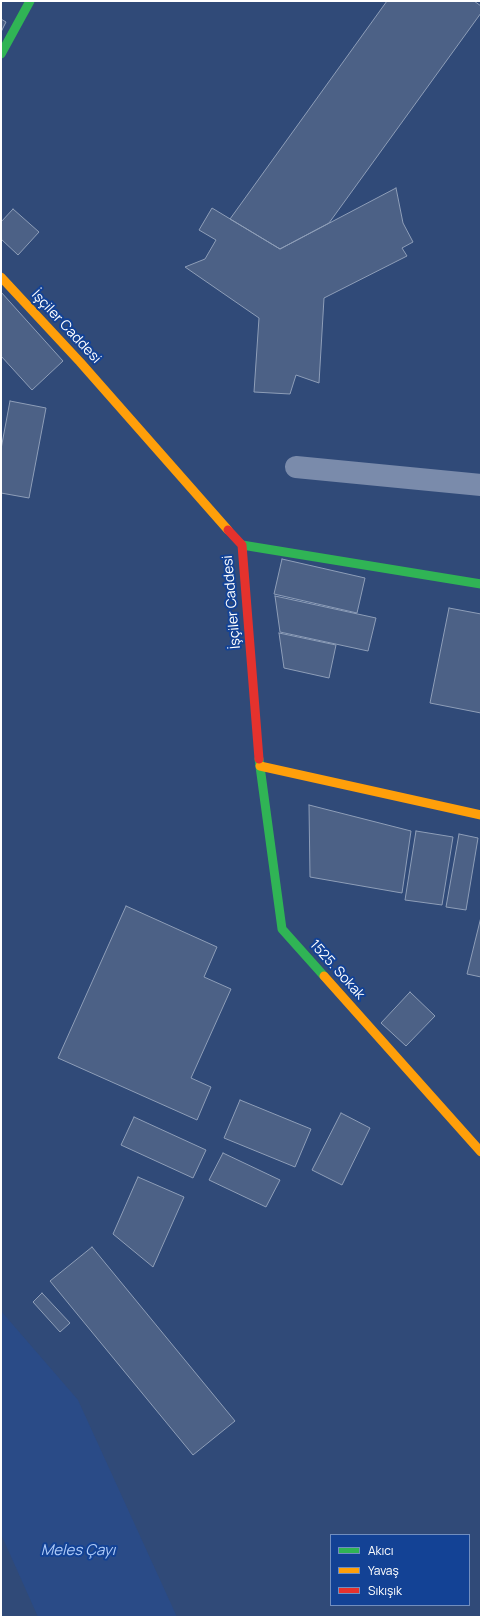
<!DOCTYPE html>
<html>
<head>
<meta charset="utf-8">
<style>
	body { margin:0 }
	#map { position:relative; width:482px; height:1618px; overflow:hidden; background:#304a78; font-family:Manrope,sans-serif }
	canvas { display:block }
	.frame { position:absolute; inset:0; border:2px solid #fff; pointer-events:none }
	.legend { position:absolute; left:330px; top:1534px; width:140px; height:72px; box-sizing:border-box; background:#134295; border:1px solid #718ebf; margin:0; padding:5px 7px; list-style:none; font-size:12px; color:#fff }
	.legend li { display:flex; align-items:center; gap:8px; height:20px }
	.legend b { width:20px; border:1px solid #718ebf }
</style>
</head>
<body>
<div id="map">
<canvas width="482" height="1618"></canvas>
<div class="frame"></div>
<ul class="legend">
<li><b style="height:5px;background:#30b455"></b>Akıcı</li>
<li><b style="height:5px;background:#ff9f0a"></b>Yavaş</li>
<li><b style="height:5px;background:#e5322d"></b>Sıkışık</li>
</ul>
</div>
<script>
const c = document.querySelector('canvas').getContext('2d');
c.lineJoin = 'round';
function fill(path, color) { c.fillStyle = color; c.fill(path, 'evenodd'); }
const shape = rows => new Path2D(rows.map(r => 'M' + r).join(''));
function trace(path, color, width, dash) { c.strokeStyle = color; c.lineWidth = width; c.lineCap = dash ? 'butt' : 'round'; c.setLineDash(dash || []); c.stroke(path); }
function drawText(font, color, halo, rows, align = 'center') {
  c.font = font + ' Manrope,sans-serif'; c.lineWidth = 4; c.setLineDash([]); c.textBaseline = 'middle'; c.strokeStyle = halo; c.fillStyle = color; for (const [text, x, y, turn = 0] of rows) {
    c.save(); c.translate(x, y); c.rotate((+turn || 0) * Math.PI / 180); c.textAlign = isNaN(turn) ? turn : align; if (halo) c.strokeText(text, 0, 0); c.fillText(text, 0, 0); c.restore();
  }
}
fill(shape([
	[1,1311,78,1400,177,1617,38,1617,1,1534]
]), '#2a4b87');
const building = shape([
	[387,1,474,1,481,6,481,13,329,223,280,249,230,219,387,1],
	[1,19,6,22,1,32,1,19],
	[396,188,403,223,413,242,402,248,407,256,324,298,319,383,296,375,290,394,254,392,259,318,185,267,205,259,216,240,199,230,212,208,280,249,396,188],
	[13,209,39,232,18,255,1,239,1,222,13,209],
	[1,292,63,361,32,390,1,356,1,292],
	[10,401,46,408,29,498,1,493,1,449,10,401],
	[282,559,365,578,357,613,274,594,282,559],
	[275,596,376,618,368,651,280,632,275,596],
	[449,608,481,614,481,713,430,703,449,608],
	[279,633,336,645,329,678,284,668,279,633],
	[309,805,411,831,402,893,310,877,309,805],
	[416,831,453,837,442,905,405,900,416,831],
	[459,834,478,838,466,910,446,907,459,834],
	[126,906,217,947,204,977,231,989,191,1078,211,1087,197,1120,58,1058,126,906],
	[481,917,481,977,467,974,481,917],
	[410,992,435,1016,406,1046,381,1023,410,992],
	[240,1100,311,1129,295,1167,224,1138,240,1100],
	[341,1113,370,1128,342,1185,312,1170,341,1113],
	[134,1117,206,1150,193,1178,121,1145,134,1117],
	[223,1153,280,1180,266,1207,209,1180,223,1153],
	[138,1177,184,1197,153,1267,113,1234,138,1177],
	[92,1247,235,1421,193,1455,50,1281,92,1247],
	[42,1293,70,1323,60,1332,33,1302,42,1293]
]);
fill(building, '#4c6186');
trace(building, '#8e9eb8', 1);
trace(shape([
	[296,467,481,485]
]), '#7a8bab', 22);
trace(shape([
	[1,54,30,1],
	[242,545,481,584],
	[259,759,282,929,324,976]
]), '#30b455', 9);
trace(shape([
	[1,277,80,362,228,530],
	[260,766,481,815],
	[324,976,481,1152]
]), '#ff9f0a', 9);
trace(shape([
	[228,530,242,545,259,759]
]), '#e5322d', 9);
drawText('14px', '#fff', '#134295', [
	["İşçiler Caddesi",66,327,47],
	["İşçiler Caddesi",232,602,-95],
	["1525. Sokak",337,970,48]
]);
drawText('italic 15px', '#afcbf9', '#134295', [
	["Meles Çayı",78,1551]
]);
</script>
</body>
</html>
